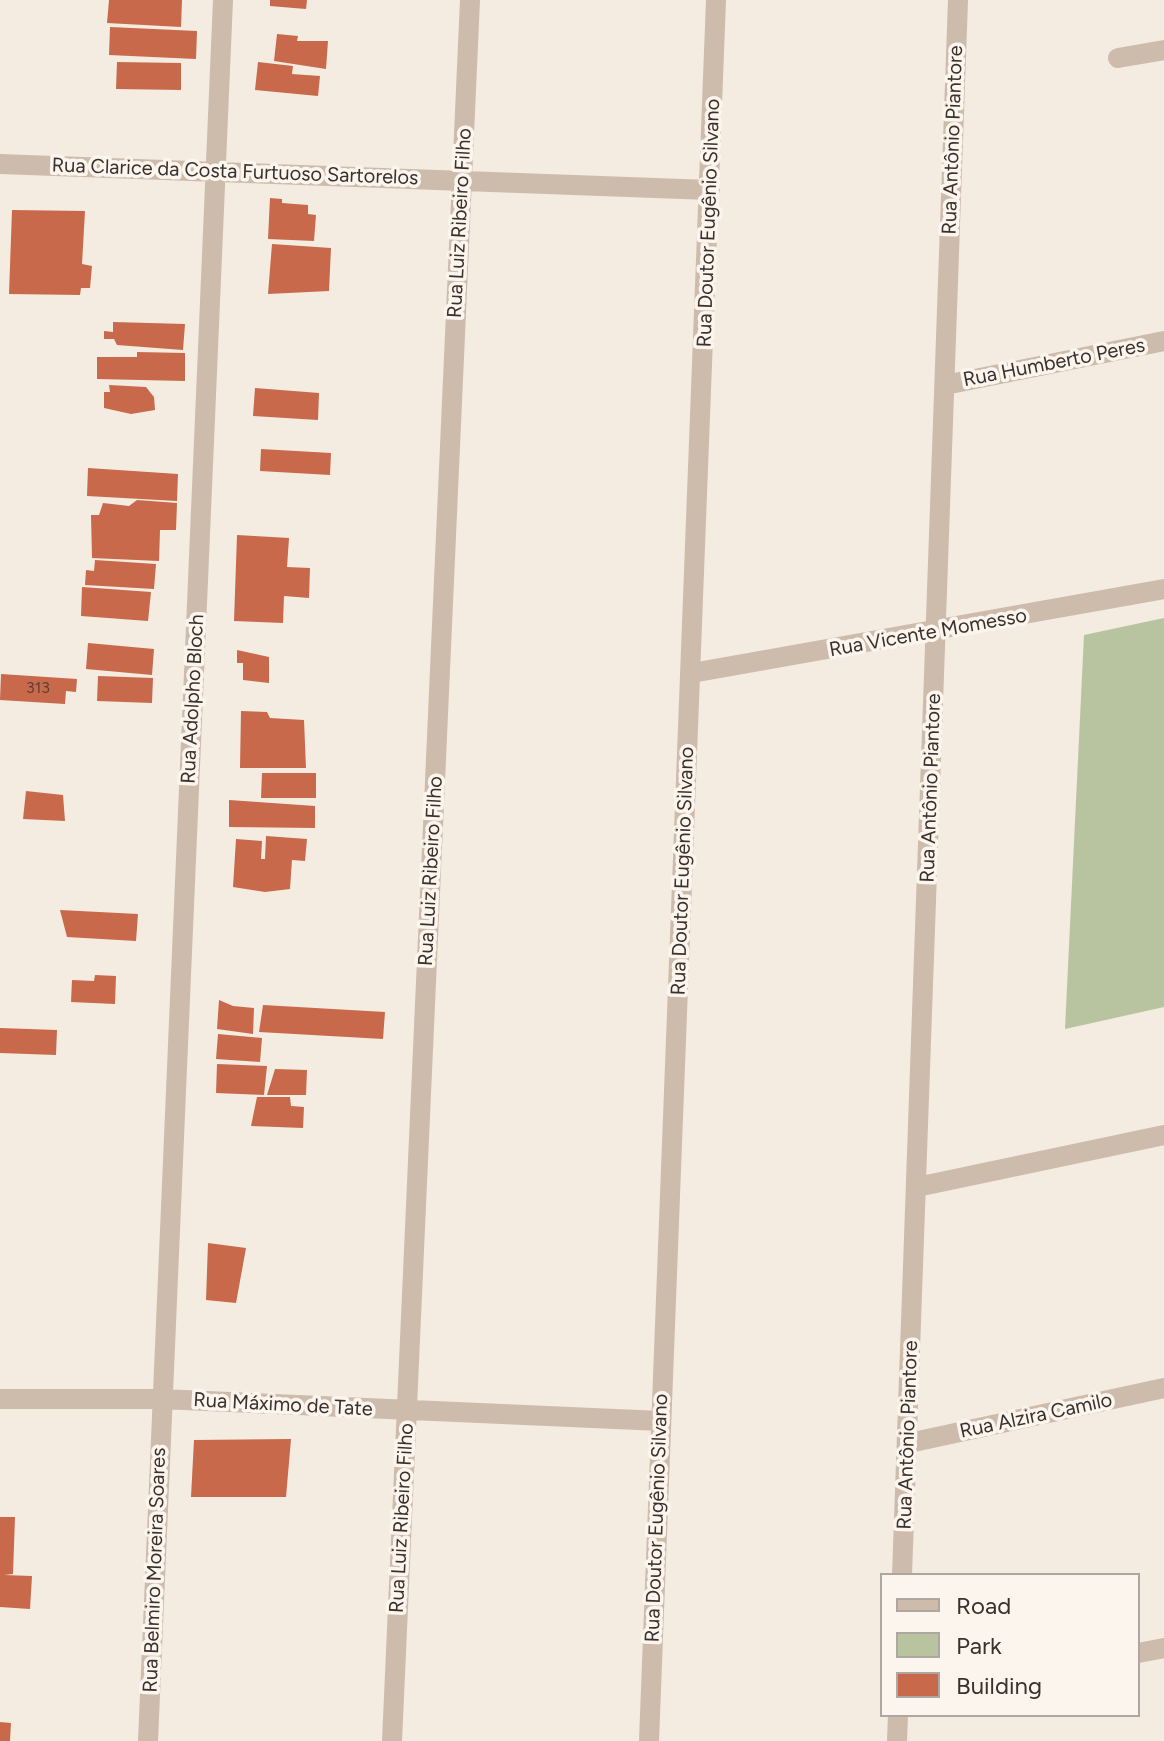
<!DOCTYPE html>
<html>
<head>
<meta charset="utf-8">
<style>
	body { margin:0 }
	#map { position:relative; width:1164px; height:1741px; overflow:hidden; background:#f4ebe1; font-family:Figtree,sans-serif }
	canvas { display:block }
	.legend { position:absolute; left:880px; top:1573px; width:260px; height:144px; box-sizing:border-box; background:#fbf5ee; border:2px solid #aea6a0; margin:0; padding:10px 14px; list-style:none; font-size:24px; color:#3b302b }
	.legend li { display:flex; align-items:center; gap:16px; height:40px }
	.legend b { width:40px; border:2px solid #aea6a0 }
</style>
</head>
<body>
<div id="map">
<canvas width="1164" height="1741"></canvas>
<ul class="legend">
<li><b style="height:10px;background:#cdbbac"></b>Road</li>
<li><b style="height:22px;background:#b8c4a0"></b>Park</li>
<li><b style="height:22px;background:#c8694b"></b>Building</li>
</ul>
</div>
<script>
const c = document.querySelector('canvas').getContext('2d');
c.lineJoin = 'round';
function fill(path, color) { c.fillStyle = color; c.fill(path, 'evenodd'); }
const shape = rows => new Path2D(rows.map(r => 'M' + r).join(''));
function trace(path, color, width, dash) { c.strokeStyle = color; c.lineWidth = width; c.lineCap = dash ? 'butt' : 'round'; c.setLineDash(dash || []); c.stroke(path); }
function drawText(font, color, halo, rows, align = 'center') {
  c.font = font + ' Figtree,sans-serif'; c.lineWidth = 7; c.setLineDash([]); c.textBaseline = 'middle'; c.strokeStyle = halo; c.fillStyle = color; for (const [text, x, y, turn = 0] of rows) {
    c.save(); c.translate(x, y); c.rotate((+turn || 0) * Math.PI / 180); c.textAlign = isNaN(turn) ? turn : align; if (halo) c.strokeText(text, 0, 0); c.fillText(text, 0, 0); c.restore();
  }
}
fill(shape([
	[1164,618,1164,1007,1065,1029,1084,635]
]), '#b8c4a0');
fill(shape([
	[109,0,182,0,181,27,107,23],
	[270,0,307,0,306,9,270,6],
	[110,27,197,31,196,59,109,55],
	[277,34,298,36,297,41,328,41,326,69,274,61],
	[117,62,181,63,181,90,116,89],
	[258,62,293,66,292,74,320,76,318,96,255,90],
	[270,198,282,199,282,203,308,205,308,214,316,215,314,241,268,239],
	[12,210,85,211,82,264,92,266,90,288,81,288,80,295,9,294],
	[272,244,331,248,329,291,268,294],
	[113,322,185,324,183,350,117,345,114,339,104,339,104,331,113,332],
	[137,352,185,353,185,381,97,379,97,357,137,357],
	[109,385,146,387,154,397,155,410,131,414,104,408,104,392,110,392],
	[255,388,319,393,318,420,253,416],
	[261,449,331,453,330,475,260,471],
	[88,468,178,474,177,501,87,496],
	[137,500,177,503,176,530,160,530,159,561,92,558,91,515,99,515,103,503,129,506],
	[237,535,289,538,287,567,310,568,309,598,284,596,283,623,234,621],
	[95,560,156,564,154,589,85,585,86,570,94,571],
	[82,587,151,592,148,621,81,616],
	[88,643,154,649,152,675,86,669],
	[237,650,269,657,269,683,243,680,243,663,237,663],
	[1,674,77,679,76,692,66,691,65,704,0,700],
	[98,676,153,678,152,703,97,701],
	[241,711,267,712,270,718,304,720,306,768,240,768],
	[262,773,316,773,316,798,261,798],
	[26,791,63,795,65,821,23,819],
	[229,800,315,806,315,828,229,827],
	[266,836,307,839,305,861,292,860,290,889,265,892,233,887,236,839,262,841,261,859,265,859],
	[60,910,138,914,136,941,67,937],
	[95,975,116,976,115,1004,71,1002,72,980,94,981],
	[219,1000,233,1006,254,1008,253,1034,217,1029],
	[263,1005,385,1012,383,1039,259,1032],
	[0,1028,57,1030,56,1055,0,1053],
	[218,1034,262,1038,260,1062,216,1059],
	[217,1064,267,1066,264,1095,216,1093],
	[275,1069,307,1070,306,1095,267,1095],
	[257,1097,290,1097,291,1106,304,1107,303,1128,251,1126],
	[208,1243,246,1248,236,1303,206,1300],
	[291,1439,286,1497,191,1497,194,1440],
	[0,1517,15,1517,13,1574,4,1575,32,1576,30,1609,0,1607],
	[0,1722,11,1723,10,1741,0,1741]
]), '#c8694b');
trace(shape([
	[1118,58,1164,50],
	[0,164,710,190],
	[945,385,1164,341],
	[692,673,1164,589],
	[917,1187,1164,1135],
	[0,1399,161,1399,661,1421],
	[909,1443,1164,1388],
	[902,1575,958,0],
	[1138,1653,1164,1648],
	[148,1741,223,0],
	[392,1741,470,0],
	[649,1741,716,0],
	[897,1741,898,1715]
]), '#cdbbac', 20);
drawText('16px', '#5e3e33', null, [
	["313",38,688]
]);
drawText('20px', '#3b302b', '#fbf5ee', [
	["Rua Antônio Piantore",953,140,-88],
	["Rua Clarice da Costa Furtuoso Sartorelos",235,172,2],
	["Rua Luiz Ribeiro Filho",460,223,-87],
	["Rua Doutor Eugênio Silvano",709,223,-88],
	["Rua Humberto Peres",1054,363,-11],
	["Rua Vicente Momesso",928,633,-10],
	["Rua Adolpho Bloch",193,699,-87],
	["Rua Antônio Piantore",931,788,-88],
	["Rua Luiz Ribeiro Filho",431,871,-87],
	["Rua Doutor Eugênio Silvano",683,871,-88],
	["Rua Máximo de Tate",283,1405,3],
	["Rua Alzira Camilo",1036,1416,-12],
	["Rua Antônio Piantore",908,1435,-88],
	["Rua Luiz Ribeiro Filho",402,1518,-87],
	["Rua Doutor Eugênio Silvano",657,1518,-88],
	["Rua Belmiro Moreira Soares",155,1570,-88]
]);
</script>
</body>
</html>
